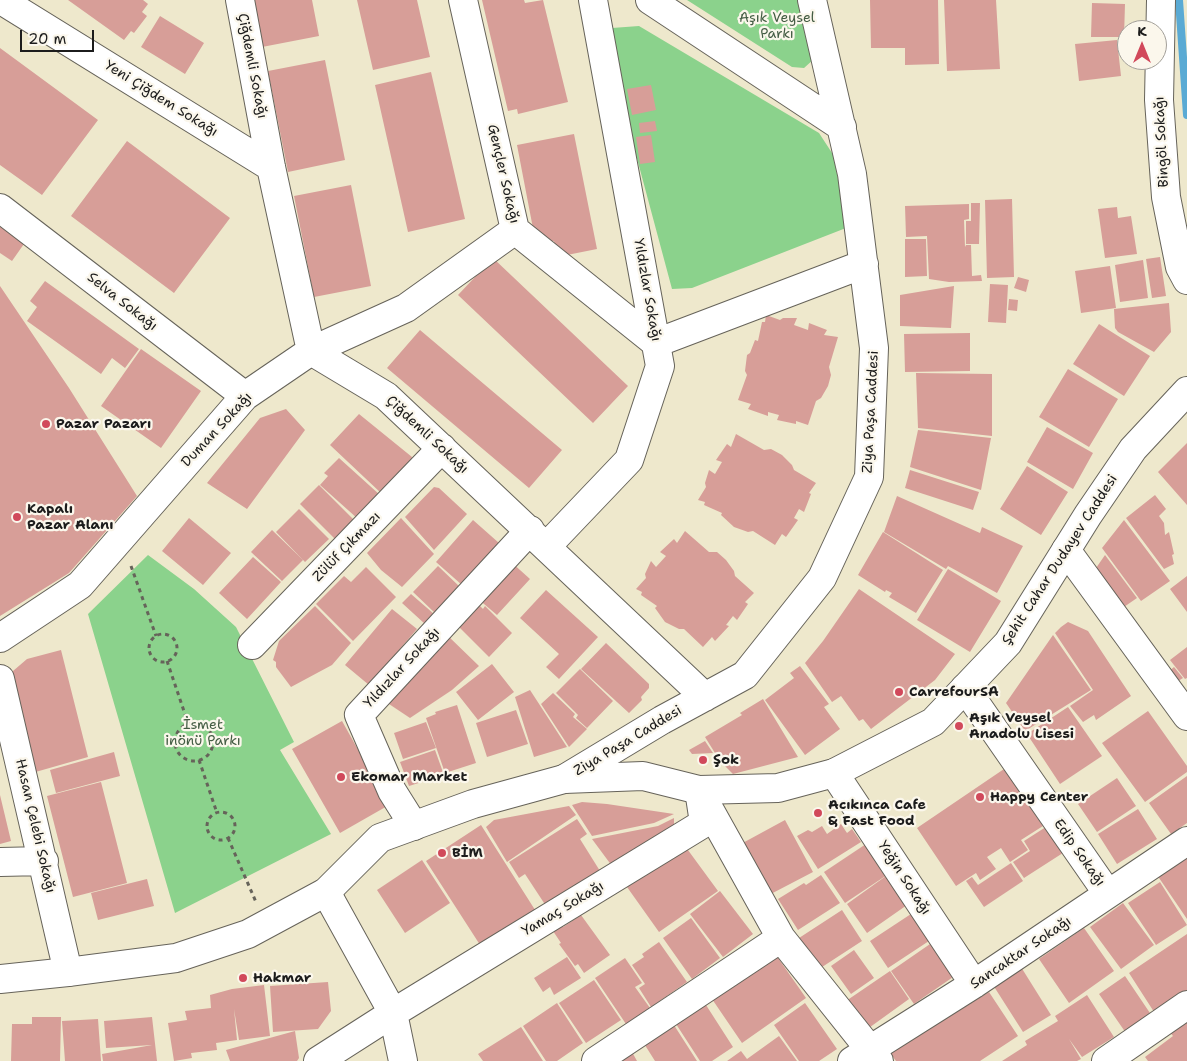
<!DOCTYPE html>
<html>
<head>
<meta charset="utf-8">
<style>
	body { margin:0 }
	#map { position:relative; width:1187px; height:1061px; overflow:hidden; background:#eee8cc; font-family:"Shantell Sans",sans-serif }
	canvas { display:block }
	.north { position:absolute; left:1117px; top:20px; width:50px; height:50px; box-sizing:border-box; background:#fbf7ec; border:1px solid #a29f99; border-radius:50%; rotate:0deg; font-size:14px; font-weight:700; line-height:20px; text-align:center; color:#1c1c1c }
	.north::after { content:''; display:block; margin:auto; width:18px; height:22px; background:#d1495b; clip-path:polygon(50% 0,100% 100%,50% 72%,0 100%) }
	.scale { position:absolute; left:20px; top:30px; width:74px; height:22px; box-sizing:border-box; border:2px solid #1c1c1c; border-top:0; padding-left:6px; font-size:15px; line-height:18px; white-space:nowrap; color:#1c1c1c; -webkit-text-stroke:4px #fbf7ec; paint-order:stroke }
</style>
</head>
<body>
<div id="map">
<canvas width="1187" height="1061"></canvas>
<div class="north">K</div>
<div class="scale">20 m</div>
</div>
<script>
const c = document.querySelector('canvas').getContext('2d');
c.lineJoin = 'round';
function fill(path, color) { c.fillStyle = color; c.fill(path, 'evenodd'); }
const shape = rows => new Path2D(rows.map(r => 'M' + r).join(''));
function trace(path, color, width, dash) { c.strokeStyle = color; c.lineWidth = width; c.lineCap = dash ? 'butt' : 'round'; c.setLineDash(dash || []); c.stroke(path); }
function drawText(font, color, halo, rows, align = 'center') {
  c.font = font + ' "Shantell Sans",sans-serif'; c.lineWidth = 4.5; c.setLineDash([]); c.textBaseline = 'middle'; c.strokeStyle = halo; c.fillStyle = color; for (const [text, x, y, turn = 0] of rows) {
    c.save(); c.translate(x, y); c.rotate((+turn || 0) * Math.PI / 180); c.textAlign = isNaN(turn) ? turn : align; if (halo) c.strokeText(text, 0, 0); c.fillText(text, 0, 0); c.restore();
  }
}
fill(shape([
	[687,0,799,0,814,59,804,68,792,67],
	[639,26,819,133,834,156,846,228,692,288,672,289,635,151,612,28],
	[148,555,194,589,236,627,294,742,280,750,331,834,175,913,88,614]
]), '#8bd28c');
trace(shape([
	[1179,0,1187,115]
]), '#5aaad4', 8);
fill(shape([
	[68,0,143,0,148,4,142,12,147,16,134,33,131,31,124,40],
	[253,0,312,0,319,36,262,47],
	[357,0,417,0,430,57,373,70],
	[482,0,524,0,525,3,543,0,568,102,518,114,517,109,508,111],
	[870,0,938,0,939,64,905,65,905,48,871,48],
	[944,0,996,0,1000,69,947,71],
	[1092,3,1125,4,1124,37,1091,37],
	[160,16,204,43,185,74,141,47],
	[1117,40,1121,76,1079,81,1075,44],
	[0,48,98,120,42,195,0,165],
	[325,60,345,160,288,172,268,71],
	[431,72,465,219,408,232,375,85],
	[651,85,656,110,632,115,627,89],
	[655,121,657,131,640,133,639,123],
	[574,134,597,249,557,257,554,241,536,244,517,145],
	[651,135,655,162,640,164,636,137],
	[127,141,230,218,174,293,71,216],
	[351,185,371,286,314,297,294,196],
	[1012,199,1014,277,987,278,985,200],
	[971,203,980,203,979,244,966,244,966,221,971,221],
	[969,204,969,219,964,220,965,247,966,245,971,245,972,276,981,275,982,281,949,282,929,279,927,236,906,237,905,206],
	[1117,207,1118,218,1131,216,1137,254,1105,258,1098,209],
	[0,223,26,241,12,261,0,253],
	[905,239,926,239,927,276,905,277],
	[1160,257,1166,296,1152,298,1146,259],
	[493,258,628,386,593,423,458,295],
	[1143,260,1148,298,1120,302,1115,265],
	[1110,266,1116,308,1081,313,1075,271],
	[1018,277,1029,280,1026,292,1014,288],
	[45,281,139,349,125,368,112,358,101,374,27,321,37,307,30,301],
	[990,284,1008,285,1006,323,988,322],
	[0,286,69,388,137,496,69,573,0,616],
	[954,286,951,328,900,326,900,295],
	[1009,299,1018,300,1017,311,1008,310],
	[1169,303,1171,332,1154,352,1118,332,1115,328,1114,309],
	[766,315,780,320,783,318,797,318,794,325,808,330,809,323,827,330,824,335,838,337,829,367,831,375,828,386,821,398,816,401,808,425,796,421,796,424,777,420,779,415,768,412,768,416,748,409,751,404,738,400,747,375,745,371,747,355,750,353,755,340,758,341,762,322,765,322],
	[1099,324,1150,356,1124,396,1073,364],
	[420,330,562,450,529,488,387,368],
	[970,333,970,371,905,372,904,334],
	[141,349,201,391,161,448,101,406],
	[1068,369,1118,399,1089,447,1039,417],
	[916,373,992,374,992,436,918,428],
	[286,409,305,430,247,509,207,483,260,418],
	[359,414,412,457,411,464,382,494,330,445],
	[1047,427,1093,453,1073,489,1027,462],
	[918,430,991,438,981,490,910,467],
	[736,434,764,450,771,449,782,455,792,465,794,470,816,483,809,493,811,494,804,512,799,509,794,518,798,520,786,537,782,534,775,545,753,531,748,532,734,527,721,515,722,513,704,505,705,502,698,500,706,487,705,483,709,470,715,474,722,462,716,460,727,444,731,447],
	[1187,443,1187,505,1158,472],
	[339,458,380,495,358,519,320,485,328,476,324,473],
	[1027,466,1068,492,1041,535,1000,509],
	[910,470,979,492,973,510,905,488],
	[319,485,354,520,335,539,300,504],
	[434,487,439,488,467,514,434,550,405,517],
	[1155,495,1166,509,1159,516,1164,523,1165,535,1169,532,1174,554,1172,555,1174,564,1164,569,1126,518],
	[897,496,980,533,982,527,1023,546,997,593,948,566,946,569,884,532],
	[299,509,329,539,305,562,276,532],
	[189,518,231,553,203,585,162,551],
	[401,518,434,554,402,587,381,570,367,553],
	[473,520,499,543,462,585,436,562],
	[1124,520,1170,581,1141,601,1102,548],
	[272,530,303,560,282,581,251,552],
	[685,531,709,552,717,552,726,560,734,571,735,576,754,593,745,602,748,604,737,620,733,616,726,625,729,626,715,641,712,637,703,647,684,629,679,629,665,622,655,608,657,606,641,595,642,592,636,589,646,578,645,574,651,561,656,567,666,556,660,552,674,539,677,543],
	[883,532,943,570,916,613,889,597,892,593,886,590,885,592,858,575],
	[1105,555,1137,598,1121,609,1094,571],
	[253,557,281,582,247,619,219,593],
	[510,561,530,579,497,615,477,598],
	[438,566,460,587,435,613,413,592],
	[366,567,396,597,353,641,316,604,344,576,351,582],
	[948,569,1001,601,970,652,917,620],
	[1187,576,1187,612,1170,589],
	[859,589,955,654,935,680,871,729,863,719,859,721,841,696,832,702,805,663,823,641],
	[546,590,598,637,559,679,546,667,559,654,520,618],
	[411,594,434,614,425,624,402,603],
	[475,601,483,609,485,606,512,633,489,657,454,622],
	[315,606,351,643,332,665,291,687,276,667,276,662,273,660,279,641],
	[392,609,417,629,369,685,345,665],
	[1068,622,1088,631,1131,696,1096,720,1094,715,1083,722,1070,706,1093,690,1055,633,1061,627],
	[445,633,479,666,452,690,410,718,386,702],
	[1053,635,1091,690,1025,731,1006,703],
	[606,643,649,684,649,688,641,697,642,700,629,713,581,669],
	[1187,647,1187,678,1185,679,1170,660],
	[61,650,88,757,32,773,9,681,13,671,27,659],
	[492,664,514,692,478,720,456,692],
	[800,666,829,704,824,707,840,729,805,755,765,700,794,678,790,673],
	[1174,667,1183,678,1175,683,1167,673],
	[580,669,613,701,587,728,576,718,578,715,556,693],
	[530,690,567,747,534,757,515,697],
	[553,693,575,714,573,717,587,729,569,747,541,704],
	[763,699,798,757,733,774,720,761,705,737,742,715,740,713],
	[457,705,476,763,445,773,426,718,436,714,435,712],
	[1068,707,1102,756,1060,784,1027,734],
	[516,710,528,744,487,757,476,723],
	[1148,711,1187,766,1187,772,1145,802,1102,743],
	[342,721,389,805,340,833,292,749],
	[426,722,436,748,403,759,394,733],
	[705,741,713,753,692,754,689,750],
	[435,750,444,775,409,786,400,762],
	[114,752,120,776,56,793,50,770],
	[1004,769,1043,826,1021,840,1028,850,1010,862,1001,848,987,857,996,869,980,880,976,873,956,886,917,828],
	[1187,776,1187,823,1171,834,1149,803],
	[1117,778,1136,806,1097,832,1078,804],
	[101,782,127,883,73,897,47,796],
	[0,795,11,841,0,844],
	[582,802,607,804,674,814,654,823,592,836,572,805],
	[569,806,576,815,507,862,486,827,494,820],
	[1138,809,1157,839,1117,864,1098,834],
	[674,818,674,826,612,866,592,839,658,826],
	[577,819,587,834,580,839,600,871,546,906,525,874,519,878,509,862],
	[785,820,813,872,767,896,739,845],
	[841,824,847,833,852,829,861,842,818,869,797,836,808,830,812,832,822,826,827,834],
	[481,825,537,913,482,948,426,861],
	[1049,825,1066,851,1024,878,1013,862,1030,851,1024,841],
	[869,842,890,873,845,903,824,872],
	[685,846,718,891,659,932,627,887],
	[1187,850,1187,919,1155,872],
	[422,860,450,903,405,933,377,890],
	[1011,863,1023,881,984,907,966,881,972,877,978,885],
	[821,875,840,903,798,930,778,899,804,883,806,885],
	[886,876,907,905,867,933,847,904],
	[147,879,154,906,98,920,91,893],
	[1160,882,1187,925,1156,945,1128,903],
	[720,891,753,934,723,957,690,914],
	[1123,903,1154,945,1121,969,1090,927],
	[842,910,862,941,819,969,799,938],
	[914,912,932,939,888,968,870,941],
	[581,915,610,955,584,973,578,964,575,966,559,944,561,943,553,931,562,925,563,927],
	[691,918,720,958,692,979,663,938],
	[1084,928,1114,971,1069,1003,1039,959],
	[1187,934,1187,994,1156,1015,1129,973],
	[659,942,687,982,651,1007,639,988,645,984,632,965,644,957,642,954],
	[933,942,956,975,914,1004,891,971],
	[854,950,874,978,851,994,831,966],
	[776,955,806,998,742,1043,712,999],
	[567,957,581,978,554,995,550,987,543,992,534,978],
	[625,958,642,983,635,987,650,1008,626,1024,595,978],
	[1021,967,1051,1015,1023,1032,993,985],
	[890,971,909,999,866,1030,846,1001],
	[1125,976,1154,1019,1128,1036,1099,994],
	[594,980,621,1020,586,1043,559,1003],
	[328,982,331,1011,318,1029,273,1032,270,986],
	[264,985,270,1036,239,1040,234,1009,237,1040,216,1043,217,1050,191,1053,192,1058,174,1061,168,1023,187,1020,185,1011,211,1008,210,995,232,989],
	[989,992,1018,1036,980,1061,896,1061,890,1053,953,1010,955,1013],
	[1087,995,1114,1037,1082,1057,1069,1039,1081,1059,1077,1061,1002,1061,1027,1045,1025,1041,1058,1021,1055,1016],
	[557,1003,583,1043,557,1061,546,1061,523,1026],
	[805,1003,837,1049,819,1061,799,1061,774,1025],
	[706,1005,733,1047,712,1061,700,1061,676,1024],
	[32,1017,61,1017,60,1061,11,1061,12,1024,32,1024],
	[152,1017,157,1061,103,1061,102,1054,152,1045,106,1048,104,1021],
	[1187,1017,1187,1061,1148,1061,1145,1057,1173,1036,1169,1031],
	[98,1019,101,1061,65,1061,62,1021],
	[672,1022,697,1061,655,1061,643,1042],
	[521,1027,543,1061,483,1061,478,1054],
	[295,1031,299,1058,297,1061,230,1061,226,1050],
	[779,1036,797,1061,727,1061,741,1051,747,1059],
	[632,1052,637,1061,618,1061]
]), '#d79e98');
const minor = shape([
	[1,0,271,167],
	[240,0,271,167,311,351,386,396,705,697],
	[463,0,515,230,656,343,864,264],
	[650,0,842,127],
	[1161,0,1159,100,1166,197,1180,267,1187,280],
	[0,208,245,396],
	[547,546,629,460,660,366,593,0],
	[1066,550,1187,716],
	[0,638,80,585,245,396,311,351,406,308,515,230],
	[252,645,442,448],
	[0,679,68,972],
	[965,688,1108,894],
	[834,773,974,984],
	[564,779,662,720,745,675,822,578,869,477,874,348,852,174,812,0],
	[703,798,781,938,879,1061],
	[414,826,392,791,359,715,530,530],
	[0,862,44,861],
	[326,892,393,1013,403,1061],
	[318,1061,393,1013,704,823,699,790],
	[596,1061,781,938],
	[852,1061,974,984,1187,841],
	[1106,1061,1187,1005]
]);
const major = shape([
	[0,979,68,972,176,958,248,934,326,892,380,838,473,804,564,779,643,776,699,790,778,788,834,773,933,722,1008,643,1088,515,1133,449,1187,391]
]);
trace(minor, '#66635a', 30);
trace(major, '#66635a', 30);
trace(shape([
	[131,566,156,636],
	'149 648a14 14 0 1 1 28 0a14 14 0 1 1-28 0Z',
	[167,661,188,723],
	'175 742a19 19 0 1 1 38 0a19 19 0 1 1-38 0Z',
	[199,760,217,813],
	'207 826a14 14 0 1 1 28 0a14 14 0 1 1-28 0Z',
	[228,838,256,902]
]), '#66635a', 3, [4, 4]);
trace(minor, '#fff', 28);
trace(major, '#fff', 28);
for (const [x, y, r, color] of [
	[46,424,5,"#d1495b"],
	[17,517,5,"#d1495b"],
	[899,692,5,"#d1495b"],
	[959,726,5,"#d1495b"],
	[703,760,5,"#d1495b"],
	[341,777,5,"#d1495b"],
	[980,797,5,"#d1495b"],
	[818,813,5,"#d1495b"],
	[442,853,5,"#d1495b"],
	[243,978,5,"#d1495b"]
]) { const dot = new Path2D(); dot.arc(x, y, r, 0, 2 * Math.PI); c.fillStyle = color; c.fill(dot); trace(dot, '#fbf7ec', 2); }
drawText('14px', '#435c43', '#fbf7ec', [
	["Aşık Veysel",777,18],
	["Parkı",777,34],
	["İsmet",203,725],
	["inönü Parkı",203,741]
]);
drawText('14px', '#1c1c1c', '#fbf7ec', [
	["Çiğdemli Sokağı",252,66,79],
	["Yeni Çiğdem Sokağı",161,99,32],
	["Bingöl Sokağı",1162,142,-93],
	["Gençler Sokağı",503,174,77],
	["Yıldızlar Sokağı",647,290,80],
	["Selva Sokağı",122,302,38],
	["Ziya Paşa Caddesi",871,412,-87],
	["Duman Sokağı",217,430,-47],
	["Çiğdemli Sokağı",427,435,43],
	["Zülüf Çıkmazı",347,547,-46],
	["Şehit Cahar Dudayev Caddesi",1060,560,-57],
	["Yıldızlar Sokağı",402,668,-47],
	["Ziya Paşa Caddesi",628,741,-31],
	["Hasan Çelebi Sokağı",35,826,77],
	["Edip Sokağı",1079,853,55],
	["Yeğin Sokağı",904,878,57],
	["Yamaç Sokağı",563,909,-31],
	["Sancaktar Sokağı",1021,953,-34]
]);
drawText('bold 14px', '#1c1c1c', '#fbf7ec', [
	["Pazar Pazarı",56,424],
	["Kapalı",27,509],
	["Pazar Alanı",27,525],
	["CarrefourSA",909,692],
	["Aşık Veysel",969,718],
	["Anadolu Lisesi",969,734],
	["Şok",713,760],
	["Ekomar Market",351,777],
	["Happy Center",990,797],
	["Acıkınca Cafe",828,805],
	["& Fast Food",828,821],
	["BİM",452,853],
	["Hakmar",253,978]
], 'left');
</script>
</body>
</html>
